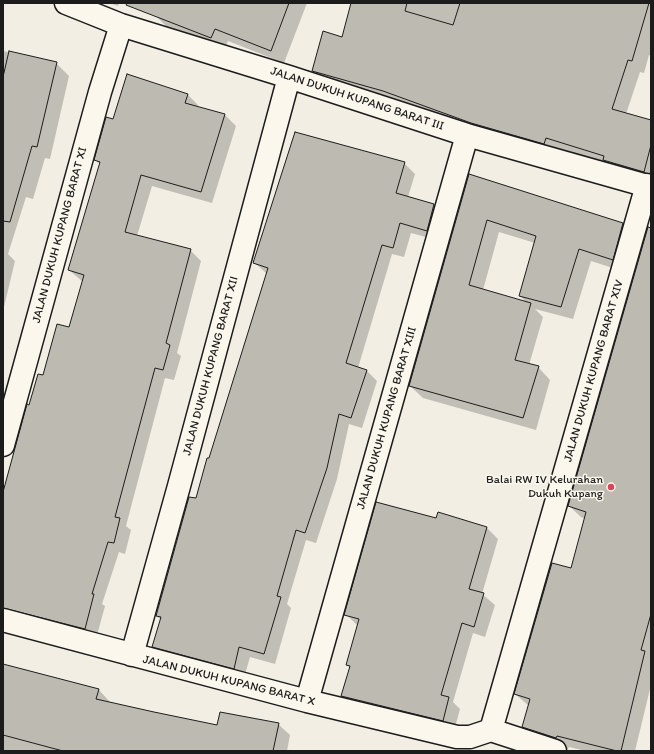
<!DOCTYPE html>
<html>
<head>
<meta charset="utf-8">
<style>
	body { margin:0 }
	#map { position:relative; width:654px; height:754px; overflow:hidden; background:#f2eee4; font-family:Itim,sans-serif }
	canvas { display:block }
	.frame { position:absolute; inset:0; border:4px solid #1c1c1c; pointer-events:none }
</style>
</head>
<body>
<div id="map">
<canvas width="654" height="754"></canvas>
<div class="frame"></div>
</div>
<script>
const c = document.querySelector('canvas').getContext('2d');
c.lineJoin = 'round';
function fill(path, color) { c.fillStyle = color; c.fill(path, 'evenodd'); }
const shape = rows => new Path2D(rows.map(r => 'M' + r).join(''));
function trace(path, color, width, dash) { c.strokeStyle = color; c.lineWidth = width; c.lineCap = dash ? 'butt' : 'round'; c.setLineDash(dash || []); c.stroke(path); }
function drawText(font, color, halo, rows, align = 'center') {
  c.font = font + ' Itim,sans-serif'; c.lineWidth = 3; c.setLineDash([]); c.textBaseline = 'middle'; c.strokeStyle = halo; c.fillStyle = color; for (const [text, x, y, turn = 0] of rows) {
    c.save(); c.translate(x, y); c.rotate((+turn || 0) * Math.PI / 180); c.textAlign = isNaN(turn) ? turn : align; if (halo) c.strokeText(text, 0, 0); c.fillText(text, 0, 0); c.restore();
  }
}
fill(shape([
	[109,3,119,3,118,6],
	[147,3,307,3,284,63,228,41,224,50,168,28,155,15],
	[352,3,651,3,651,56,649,55,644,73,640,72,626,114,651,121,651,182,556,155,325,83,313,71,342,38],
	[3,51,56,63,69,76,50,159,45,158,33,199,26,197,8,254,15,261,3,311],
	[187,94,198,105,197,107,225,115,236,126,212,203,152,186,137,236,190,250,201,261,177,353,181,356,174,380,165,378,126,526,131,530,125,554,119,552,102,604,105,606,96,639,3,621,3,496,43,376,70,328,83,282,69,270,101,165,95,160,113,120],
	[404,163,415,174,408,197,434,205,444,215,437,240,411,233,404,257,392,254,358,368,367,371,377,381,362,428,349,424,337,479,316,543,306,540,287,604,291,608,275,664,250,657,244,678,164,657,153,646,161,620,157,616,210,460,267,274,255,263],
	[470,176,622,224,635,237,625,272,591,261,573,319,535,309,543,317,529,365,538,367,550,380,536,430,423,398,410,386],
	[499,232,535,243,520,296,528,304,483,290],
	[651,229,651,685,635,751,586,751,569,747,568,749,535,738,523,727,529,706,515,694,571,569,585,519,581,517,569,506],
	[437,520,487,528,498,539,482,594,495,605,485,637,473,633,453,702,460,709,454,731,353,707,342,696,350,668,347,665,358,626,346,614],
	[3,665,99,690,110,702,110,703,218,726,278,724,290,735,287,751,3,751]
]), '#0003');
const building = shape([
	[127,3,289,3,271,51,215,29,211,38,126,5,127,3],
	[351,3,407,3,405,11,453,25,460,3,649,3,632,61,628,60,612,109,651,120,651,145,644,172,603,160,604,156,546,138,544,144,471,123,383,91,312,71,323,31,342,37,351,3],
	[9,51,57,62,37,147,32,146,10,222,3,221,3,77,9,51],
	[127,74,188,94,185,103,225,114,201,192,141,175,125,232,191,249,166,343,170,345,163,370,155,368,115,517,120,518,114,543,108,542,92,594,94,594,85,629,3,608,3,492,27,404,29,405,38,374,43,375,57,324,69,327,84,275,68,270,100,162,94,160,106,117,113,119,127,74],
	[295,132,405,162,396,193,434,204,427,231,400,223,393,248,382,245,346,363,367,370,351,418,339,414,327,468,305,533,296,530,277,596,281,597,264,654,239,647,234,669,152,647,161,617,156,616,189,497,196,498,207,458,209,458,268,268,253,263,295,132],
	[469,174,623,223,613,260,579,249,561,307,519,296,536,236,487,220,469,285,531,303,515,360,539,366,523,418,409,386,469,174],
	[648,227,651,228,651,614,641,650,645,651,621,751,617,751,557,736,556,738,522,727,530,699,514,694,552,563,571,568,586,512,568,506,648,227],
	[376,502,436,518,438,512,487,527,469,589,484,593,474,627,462,623,441,695,449,697,443,721,341,696,350,666,346,665,359,619,344,615,376,502],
	[3,664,99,689,96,699,154,712,217,725,220,712,279,723,273,751,63,751,3,735,3,664]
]);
fill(building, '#bdbab1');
trace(building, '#1c1c1c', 1);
const minor = shape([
	[66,3,121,25,289,77,467,135,651,187],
	[3,445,100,92,121,25],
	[3,620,307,701,457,737,470,737,491,730,647,185],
	[132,655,179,486,289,77],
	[307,701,467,135],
	[491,730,555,751]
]);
trace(minor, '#1c1c1c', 25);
trace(minor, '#fbf7ec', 22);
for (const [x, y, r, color] of [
	[611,487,4,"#d1495b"]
]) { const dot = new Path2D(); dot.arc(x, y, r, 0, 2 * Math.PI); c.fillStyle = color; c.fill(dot); trace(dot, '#fbf7ec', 1.5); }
drawText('12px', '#1c1c1c', '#fbf7ec', [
	["JALAN DUKUH KUPANG BARAT III",357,99,18],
	["JALAN DUKUH KUPANG BARAT XI",60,235,-75],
	["JALAN DUKUH KUPANG BARAT XII",211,366,-75],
	["JALAN DUKUH KUPANG BARAT XIV",594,371,-74],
	["JALAN DUKUH KUPANG BARAT XIII",387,418,-74],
	["JALAN DUKUH KUPANG BARAT X",229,681,14]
]);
drawText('12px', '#1c1c1c', '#fbf7ec', [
	["Balai RW IV Kelurahan",603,480],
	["Dukuh Kupang",603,494]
], 'right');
</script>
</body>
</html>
